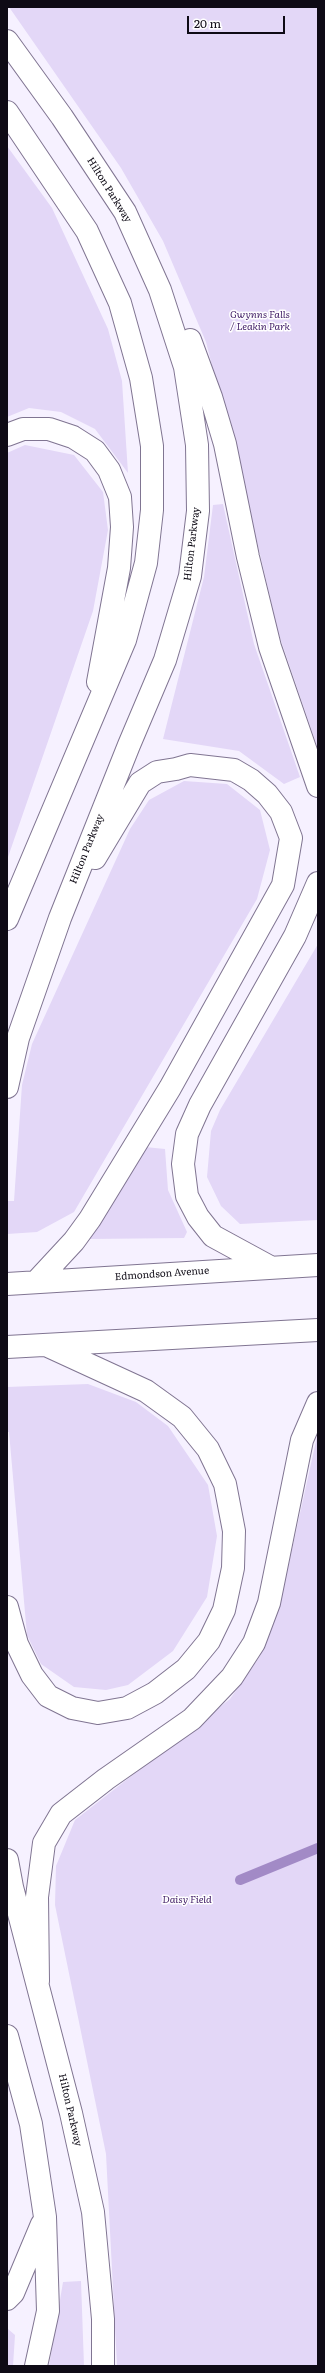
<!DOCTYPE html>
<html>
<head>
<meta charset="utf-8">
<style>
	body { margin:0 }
	#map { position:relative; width:325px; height:2373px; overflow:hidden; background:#f6f1ff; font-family:Literata,serif }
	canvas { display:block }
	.frame { position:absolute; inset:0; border:8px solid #0e0a15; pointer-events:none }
	.scale { position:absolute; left:187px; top:16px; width:98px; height:18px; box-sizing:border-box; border:2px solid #0e0a15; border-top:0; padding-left:5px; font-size:12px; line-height:14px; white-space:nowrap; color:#0e0a15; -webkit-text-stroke:3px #fff; paint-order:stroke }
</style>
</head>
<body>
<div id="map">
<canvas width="325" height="2373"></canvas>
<div class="frame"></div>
<div class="scale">20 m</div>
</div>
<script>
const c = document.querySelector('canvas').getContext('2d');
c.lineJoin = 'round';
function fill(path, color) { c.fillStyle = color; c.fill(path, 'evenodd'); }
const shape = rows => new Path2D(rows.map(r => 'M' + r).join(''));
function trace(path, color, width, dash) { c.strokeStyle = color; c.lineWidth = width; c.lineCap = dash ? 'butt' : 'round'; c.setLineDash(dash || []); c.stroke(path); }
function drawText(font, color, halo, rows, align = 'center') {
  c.font = font + ' Literata,serif'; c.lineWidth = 3; c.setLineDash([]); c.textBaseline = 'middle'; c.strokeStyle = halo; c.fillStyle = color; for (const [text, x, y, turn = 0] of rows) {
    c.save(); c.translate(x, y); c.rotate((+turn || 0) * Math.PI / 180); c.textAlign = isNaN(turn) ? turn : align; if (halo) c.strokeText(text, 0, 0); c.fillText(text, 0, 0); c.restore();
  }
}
fill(shape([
	[9,7,318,7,318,749,278,632,260,554,206,342,163,241,121,168],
	[7,146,52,208,108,329,122,381,128,473,95,429,61,412,29,408,7,417],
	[25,445,74,455,103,492,108,530,93,611,7,860,7,453],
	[223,504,254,644,300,777,284,784,239,751,163,739,204,577,213,505],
	[184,781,227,784,260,810,270,850,257,899,74,1212,37,1232,7,1234,7,1201,14,1201,22,1085,32,1044,130,829,149,800],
	[318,944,318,1220,240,1224,221,1206,207,1177,211,1131,220,1110],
	[145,1147,165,1149,168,1190,187,1232,184,1238,89,1239],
	[88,1384,136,1402,168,1426,208,1485,217,1536,207,1597,173,1651,128,1685,106,1690,74,1687,41,1664,27,1635,9,1432,7,1432,7,1387],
	[318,1432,318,2366,117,2366,106,2154,55,1905,56,1866,75,1820,230,1699,260,1656,283,1590],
	[81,2281,84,2366,49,2366,63,2282],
	[8,2329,15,2335,13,2366,7,2366]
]), '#e3d7f7');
trace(shape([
	[240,1880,318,1848]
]), '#a28ac6', 10);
const primary = shape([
	[7,41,62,117,125,212,160,290,185,367,197,445,198,511,190,576,165,660,129,745,60,918,18,1038,7,1087],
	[7,112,87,231,120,303,141,378,152,446,152,510,146,563,125,640,7,919],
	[190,340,211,397,225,444,248,557,270,647,318,786],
	[7,435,23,429,49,429,73,437,95,451,109,470,120,497,122,527,119,568,98,682],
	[270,1267,213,1236,198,1217,187,1196,183,1164,187,1134,200,1105,295,936,318,883],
	[36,1282,74,1241,90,1219,170,1088,283,885,291,838,281,812,267,794,251,780,234,770,190,765,176,769,157,772,140,783,95,858],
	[7,1284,318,1265],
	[7,1347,318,1330],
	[7,1607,17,1644,32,1675,48,1696,72,1708,98,1713,127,1708,155,1693,186,1669,209,1641,224,1610,233,1568,234,1531,225,1484,208,1449,182,1417,146,1391,46,1345],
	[7,1860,12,1887,71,2113,93,2212,103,2319,103,2366],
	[38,1981,37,1897,44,1843,61,1814,106,1779,192,1719,232,1677,254,1643,269,1603,302,1440,318,1403],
	[7,2036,31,2124,45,2217,48,2311,36,2366],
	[7,2299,13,2293,42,2224]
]);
trace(primary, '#807592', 24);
trace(primary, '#fff', 22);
drawText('10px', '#0e0a15', '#fff', [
	["Hilton Parkway",109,190,58],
	["Hilton Parkway",192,544,-83],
	["Hilton Parkway",87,849,-68],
	["Edmondson Avenue",162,1274,-4],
	["Hilton Parkway",70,2110,77]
]);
drawText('italic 10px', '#432068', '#fff', [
	["Gwynns Falls",260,315],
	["/ Leakin Park",260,327],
	["Daisy Field",187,1900]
]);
</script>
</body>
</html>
